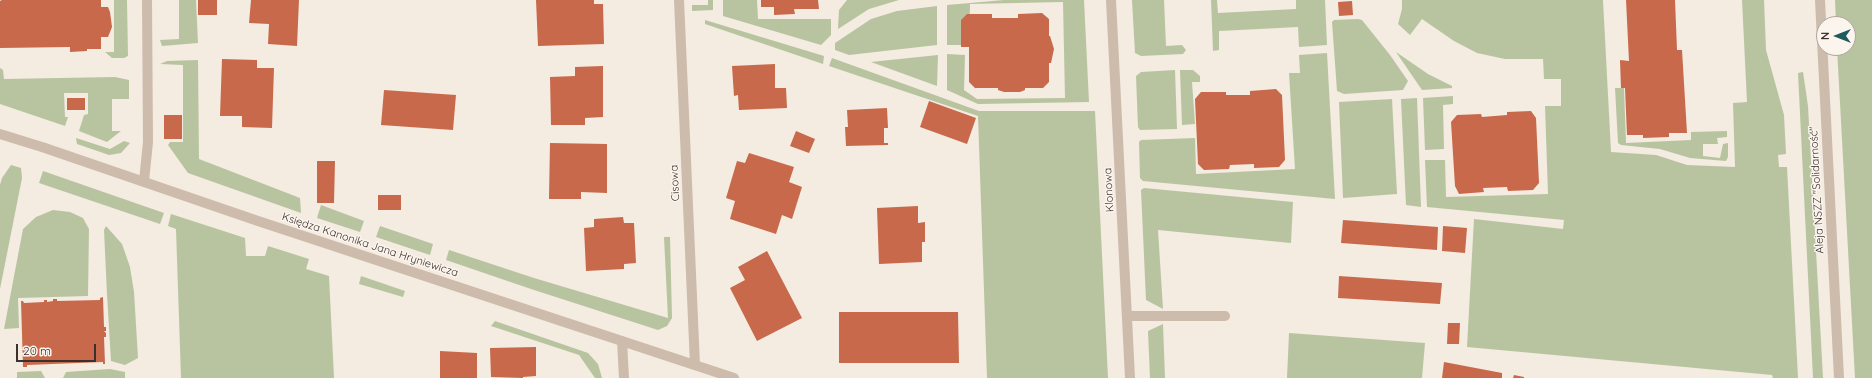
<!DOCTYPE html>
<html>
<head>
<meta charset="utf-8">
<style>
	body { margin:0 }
	#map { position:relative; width:1872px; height:378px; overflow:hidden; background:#f4ebe1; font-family:Quicksand,sans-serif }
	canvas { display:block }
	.north { position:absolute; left:1816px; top:16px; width:40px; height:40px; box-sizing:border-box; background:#fbf5ee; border:1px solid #aea6a0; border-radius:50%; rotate:270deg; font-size:11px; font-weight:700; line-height:16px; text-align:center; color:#3b302b }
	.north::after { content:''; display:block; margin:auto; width:14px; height:18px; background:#1f5a5e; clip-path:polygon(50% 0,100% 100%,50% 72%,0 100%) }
	.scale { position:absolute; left:16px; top:344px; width:80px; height:18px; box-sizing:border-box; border:2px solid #3b302b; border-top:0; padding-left:5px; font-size:12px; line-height:14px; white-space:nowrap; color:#3b302b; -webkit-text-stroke:3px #fbf5ee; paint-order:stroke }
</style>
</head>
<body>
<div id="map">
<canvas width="1872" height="378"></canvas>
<div class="north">N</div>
<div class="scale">20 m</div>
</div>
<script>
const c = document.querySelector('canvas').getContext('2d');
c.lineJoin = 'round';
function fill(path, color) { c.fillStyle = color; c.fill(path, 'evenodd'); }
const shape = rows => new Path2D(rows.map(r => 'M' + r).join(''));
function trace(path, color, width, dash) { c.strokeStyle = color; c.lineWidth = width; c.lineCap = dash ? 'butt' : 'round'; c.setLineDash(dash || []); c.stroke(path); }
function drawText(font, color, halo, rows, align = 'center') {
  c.font = font + ' Quicksand,sans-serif'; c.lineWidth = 3; c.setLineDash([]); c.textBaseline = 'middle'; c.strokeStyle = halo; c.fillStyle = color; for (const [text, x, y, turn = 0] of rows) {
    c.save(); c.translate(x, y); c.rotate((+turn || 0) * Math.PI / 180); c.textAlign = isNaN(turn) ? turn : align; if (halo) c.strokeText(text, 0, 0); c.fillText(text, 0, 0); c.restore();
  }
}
fill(shape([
	[114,0,127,0,128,56,124,58,112,58,105,52,114,52],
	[179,0,196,0,198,43,162,46,160,40,179,39],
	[708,0,713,0,713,10,692,11,692,5,708,5],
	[723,0,757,0,758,19,831,19,831,35,821,45,723,16],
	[847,0,899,0,869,9,838,29,839,10],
	[1004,0,1084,0,1089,102,978,104,947,90,947,54,965,55,964,90,977,99,1065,98,1063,2,970,4,969,45,947,45,947,5],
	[1132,0,1164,0,1166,46,1182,45,1186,50,1183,54,1141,56,1135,53],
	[1211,0,1217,0,1218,13,1296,9,1296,0,1325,0,1327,45,1299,47,1298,27,1219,31,1219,50,1213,51],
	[1402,0,1603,0,1611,152,1656,155,1687,165,1735,167,1733,103,1747,102,1742,0,1764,0,1766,50,1784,115,1786,154,1778,155,1779,167,1787,167,1798,378,1773,378,1772,375,1467,347,1474,219,1563,229,1564,220,1427,207,1425,160,1445,160,1446,197,1548,194,1545,106,1561,106,1561,79,1544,79,1543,59,1505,59,1477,53,1454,41,1422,19,1410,35,1398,24,1402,9],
	[1835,0,1872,0,1872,378,1855,378,1837,48,1848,48,1848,24,1836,24],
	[937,6,937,45,849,55,835,50,835,43,871,19,897,11],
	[1358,19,1362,20,1390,55,1408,81,1403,90,1344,94,1337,91,1332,22,1334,20],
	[705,20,824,56,823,64,705,24],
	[1396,52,1428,74,1452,86,1452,88,1422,90],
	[1327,53,1335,199,1143,181,1140,178,1139,142,1141,140,1195,138,1196,174,1295,169,1289,73,1300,73,1299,55],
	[938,55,937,86,871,62],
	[832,58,979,111,1095,111,1108,378,987,378,978,116,829,66],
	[198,60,199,159,300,198,301,213,188,173,168,145,170,142,183,142,183,65,160,64,167,61],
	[0,68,3,70,4,79,115,77,129,80,129,99,112,99,112,131,121,131,107,142,79,131,84,115,88,114,88,93,64,93,65,117,68,117,65,126,0,104],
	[1175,70,1177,129,1140,130,1138,127,1136,76,1141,72],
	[1180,70,1193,70,1200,76,1200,82,1192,82,1195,124,1182,125],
	[1803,72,1808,106,1823,378,1813,378,1798,73],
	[1615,88,1624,88,1626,143,1691,140,1691,132,1727,131,1727,137,1717,138,1718,144,1703,144,1703,156,1720,158,1723,144,1728,143,1728,157,1726,161,1690,158,1660,149,1621,145,1618,143],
	[1453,96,1453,104,1443,105,1444,149,1425,150,1423,98],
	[1417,98,1421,207,1406,205,1401,99],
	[1392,99,1397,194,1343,198,1339,102],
	[76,138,110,149,124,141,130,143,121,153,109,155,77,144],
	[11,165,21,168,22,178,0,289,0,185,2,178],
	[43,171,164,213,160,224,39,183],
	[1144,188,1293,202,1291,243,1158,230,1163,309,1146,300,1141,190],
	[321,205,364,221,360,232,317,218],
	[53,210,70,212,83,218,89,229,88,296,18,298,19,328,4,329,23,229,36,217],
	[171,214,245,238,246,256,265,256,268,246,309,259,306,269,329,276,334,378,181,378,176,229,168,226],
	[106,226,122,244,130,267,134,292,138,358,125,365,111,361,107,294,104,230],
	[380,226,433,244,430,255,376,237],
	[664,237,670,237,672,318,667,326,658,330,531,289,446,260,449,250,534,278,668,318],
	[361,276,405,291,403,297,359,284],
	[495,321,588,353,598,364,602,378,595,378,579,355,491,326],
	[1163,324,1165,378,1150,378,1148,331],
	[1289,333,1425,343,1422,378,1287,378],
	[110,369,125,372,125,378,63,378,66,372],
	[41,371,45,378,17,378,17,372]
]), '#b8c4a0');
fill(shape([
	[2,0,101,0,101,7,108,7,110,12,112,27,108,37,101,37,101,49,87,49,87,51,70,52,70,47,0,48,0,1],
	[198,0,217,0,217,15,198,15],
	[251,0,299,0,297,46,268,44,269,24,249,23],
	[536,0,594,0,594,4,603,4,604,44,538,46],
	[761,0,818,0,819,9,794,9,795,14,774,15,774,7,761,7],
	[1626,0,1675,0,1677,50,1682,50,1687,133,1669,133,1669,137,1643,138,1643,135,1627,135,1625,88,1621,88,1620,60,1629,61],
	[1352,1,1353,15,1339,16,1338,2],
	[1042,13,1049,19,1049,36,1050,36,1054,49,1051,63,1049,63,1049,82,1043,88,1025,88,1025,90,1020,92,1004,92,998,90,998,88,975,88,969,82,969,47,961,47,961,20,967,14,992,14,992,18,1018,18,1018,14],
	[222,59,257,60,257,68,274,68,272,128,242,127,242,116,220,116],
	[775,64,775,88,786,88,787,108,739,110,738,95,734,96,732,66],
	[603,66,603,117,585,118,585,125,551,125,550,77,575,76,575,67],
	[1276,89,1282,95,1285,160,1279,167,1254,168,1254,164,1230,165,1229,169,1204,170,1198,164,1195,99,1201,92,1226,92,1226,95,1250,95,1250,91],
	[384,90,456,95,453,130,381,125],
	[67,98,85,98,85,110,67,110],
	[929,101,976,118,967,144,920,127],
	[887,108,888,128,884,128,884,143,888,143,888,145,846,146,845,127,848,127,847,110],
	[1531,111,1536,118,1539,183,1533,190,1508,191,1507,187,1483,188,1484,192,1459,194,1455,186,1451,122,1457,115,1481,114,1482,117,1507,115,1507,112],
	[164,115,182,115,182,139,164,139],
	[796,131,815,139,809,153,790,146],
	[550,143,607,144,607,193,581,192,581,199,549,199],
	[749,153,794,167,789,182,802,187,792,219,782,215,776,234,730,219,735,201,726,198,737,161,745,163],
	[317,161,335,161,334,203,317,203],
	[378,195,401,195,401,210,378,210],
	[918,206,918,223,925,222,925,242,922,242,922,262,879,264,877,208],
	[623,217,624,223,634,223,636,263,624,264,624,269,586,271,584,228,594,227,594,219],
	[1343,220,1438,227,1437,250,1341,243],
	[1443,226,1467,228,1465,253,1442,251],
	[767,251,802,318,757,341,730,288,745,280,738,267],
	[1339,276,1442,283,1440,304,1338,298],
	[103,297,104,327,106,327,106,331,104,331,106,333,106,337,104,337,105,364,103,364,103,362,27,365,27,367,23,367,21,301,23,301,24,303,44,302,44,300,47,300,47,302,53,301,53,299,57,299,57,301,100,300,100,298],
	[839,312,958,312,959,363,839,363],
	[1448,323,1460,323,1459,344,1447,344],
	[536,347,536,376,523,377,523,378,491,377,490,348],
	[440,351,477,353,477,378,440,378],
	[1444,362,1502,373,1502,378,1442,378],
	[1514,375,1524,377,1524,378,1513,378]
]), '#c8694b');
trace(shape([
	[679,0,695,365],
	[1111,0,1130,378],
	[0,134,42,147,258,221,734,378],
	[144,181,148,142,147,0],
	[1127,316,1225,316],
	[622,341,624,378]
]), '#cdbbac', 10);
trace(shape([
	[1820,0,1839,378]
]), '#cdbbac', 10);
drawText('11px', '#3b302b', '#fbf5ee', [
	["Cisowa",675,183,-93],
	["Klonowa",1109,190,-93],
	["Aleja NSZZ \"Solidarność\"",1817,190,-93],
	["Księdza Kanonika Jana Hryniewicza",370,245,18]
]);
</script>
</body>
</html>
